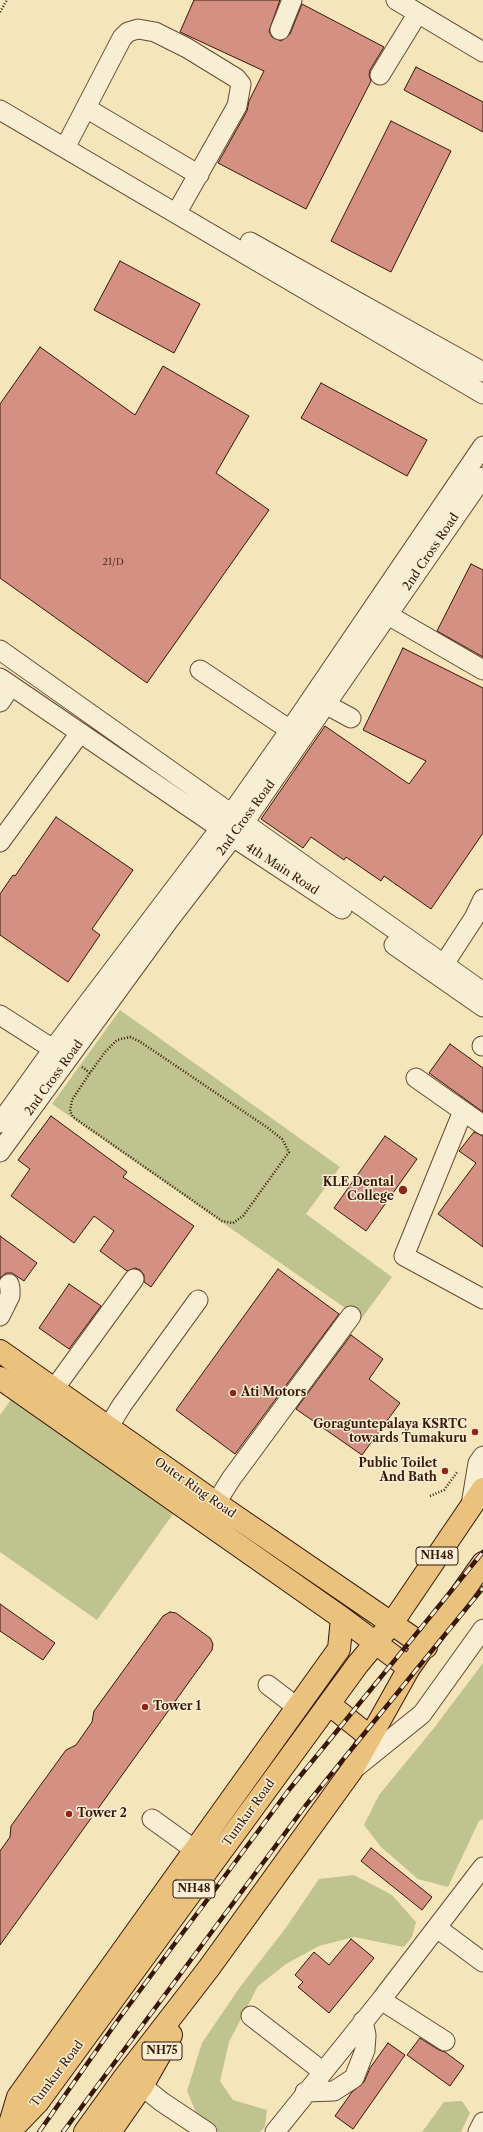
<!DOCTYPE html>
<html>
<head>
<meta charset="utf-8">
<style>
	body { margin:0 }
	canvas { display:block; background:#f4e5bb }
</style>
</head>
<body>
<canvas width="483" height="2132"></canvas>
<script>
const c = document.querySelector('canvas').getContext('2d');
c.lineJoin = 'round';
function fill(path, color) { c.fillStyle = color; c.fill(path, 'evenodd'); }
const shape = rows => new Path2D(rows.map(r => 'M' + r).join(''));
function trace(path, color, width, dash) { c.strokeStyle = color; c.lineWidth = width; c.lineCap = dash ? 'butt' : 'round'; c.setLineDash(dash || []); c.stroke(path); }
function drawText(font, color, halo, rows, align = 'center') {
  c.font = font + ' "Libre Caslon Text",serif'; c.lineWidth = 3; c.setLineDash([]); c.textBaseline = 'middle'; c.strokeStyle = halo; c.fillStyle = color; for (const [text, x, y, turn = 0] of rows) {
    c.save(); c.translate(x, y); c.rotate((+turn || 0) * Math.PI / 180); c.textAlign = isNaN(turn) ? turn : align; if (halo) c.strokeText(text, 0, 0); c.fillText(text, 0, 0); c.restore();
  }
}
fill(shape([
	[120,1010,340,1167,306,1214,392,1277,361,1319,52,1104],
	[12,1398,173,1514,97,1620,0,1552,0,1415],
	[483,1663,483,1819,479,1821,448,1887,418,1879,381,1847,364,1825,379,1795,434,1728],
	[354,1875,392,1895,416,1922,412,1937,404,1947,354,1937,319,1946,286,1964,258,1986,229,2042,220,2081,233,2100,267,2110,265,2127,260,2132,219,2132,198,2117,187,2091,202,2043,240,1987,285,1929,319,1879],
	[462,2101,470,2113,461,2132,422,2132,444,2102]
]), '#bfc38e');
const building = shape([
	[194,0,280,0,269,31,272,37,281,41,290,34,302,4,384,47,370,70,369,75,371,81,306,209,218,163,247,111,249,101,264,71,180,32,194,0],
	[416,67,483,102,483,132,404,90,416,67],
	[391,121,451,151,391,272,331,241,391,121],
	[120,261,200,304,174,353,94,310,120,261],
	[40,347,135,415,163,366,249,416,216,473,269,510,147,683,0,578,0,404,40,347],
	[321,383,427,440,407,476,301,418,321,383],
	[471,564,483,570,483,657,437,631,471,564],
	[403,648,483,688,483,833,431,909,384,876,381,881,346,857,344,860,311,837,303,848,261,819,325,726,409,784,426,761,363,730,403,648],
	[56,817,133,870,92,929,100,935,68,982,0,935,0,894,13,875,15,876,56,817],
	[450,1044,483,1068,483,1112,429,1073,450,1044],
	[51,1116,127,1172,123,1177,194,1226,151,1287,144,1282,144,1275,140,1270,135,1268,127,1271,100,1251,114,1231,94,1216,74,1243,11,1196,30,1169,18,1160,51,1116],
	[474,1132,483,1136,483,1247,438,1214,476,1163,459,1151,474,1132],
	[385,1136,417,1159,366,1231,334,1208,385,1136],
	[0,1236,37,1263,24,1281,12,1273,6,1273,0,1278,0,1236],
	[278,1269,339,1314,235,1454,176,1410,278,1269],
	[69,1284,101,1306,69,1349,39,1328,69,1284],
	[351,1335,383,1359,369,1379,400,1403,362,1455,296,1409,351,1335],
	[0,1604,55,1643,43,1660,0,1631,0,1604],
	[170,1612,176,1613,210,1638,213,1644,212,1650,0,1945,0,1851,10,1837,11,1826,66,1750,76,1745,92,1722,94,1711,163,1616,170,1612],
	[371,1848,432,1897,422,1910,361,1861,371,1848],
	[351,1939,374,1958,329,2013,298,1987,303,1982,295,1975,314,1952,329,1965,351,1939],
	[420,2038,439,2050,445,2052,464,2066,450,2086,407,2055,420,2038],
	[388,2043,405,2055,353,2129,335,2116,352,2092,364,2082,370,2068,388,2043]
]);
fill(building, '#d49183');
trace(building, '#381707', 1);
const minor = shape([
	[396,0,483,52],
	[280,30,292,0],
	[380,75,418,13],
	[86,108,199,175],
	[0,110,483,394],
	[68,142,122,38,128,32,138,29,155,32,187,48,236,78,241,84,237,106,181,205],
	[250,242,483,372],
	[388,615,483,670],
	[0,650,483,992],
	[200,670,290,730],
	[0,678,233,837,342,909],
	[0,702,11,686],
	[327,705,351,718],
	[0,842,80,733],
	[394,945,483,1007],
	[444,964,474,918,483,899],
	[0,1015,53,1049],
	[482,1046,483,1046],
	[416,1078,483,1125],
	[463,1111,404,1256,483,1299],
	[0,1123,53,1049,231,814,290,730,483,446],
	[0,1152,169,920,243,824,483,477],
	[0,1316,10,1296,10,1288,9,1284],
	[54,1389,134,1279],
	[108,1428,122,1405,198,1300],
	[216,1503,231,1479,351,1316],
	[471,1505,478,1463,483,1456],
	[268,1685,298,1708],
	[355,1768,422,1714,483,1629],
	[152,1819,195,1850],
	[437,1928,483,1962],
	[381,2000,445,2041],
	[251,2016,322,2071],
	[142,2086,162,2102,207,2132],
	[305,2092,334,2091,354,2078,365,2050,366,2035,363,2021],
	[275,2132,381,2000,483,1867],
	[478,2132,483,2122]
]);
const highway = shape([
	[0,1351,216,1503,426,1647],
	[0,1378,342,1618,409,1668],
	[329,1704,370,1737],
	[8,2130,18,2097,339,1649,342,1618],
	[9,2132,38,2102,358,1664,392,1623,483,1489],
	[85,2132,124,2078,209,1968,352,1770,409,1668,483,1563],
	[110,2132,142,2086,171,2035]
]);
trace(minor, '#674a34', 21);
trace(highway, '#381707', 24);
trace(shape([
	[0,12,7,0],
	[82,1067,90,1073,105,1052,117,1040,130,1037,139,1041,268,1128,282,1139,289,1152,243,1216,233,1223,222,1221,73,1117,70,1111,72,1100,90,1073],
	[430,1496,444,1490,458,1471]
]), '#381707', 2.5, [1, 2]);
trace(minor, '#f8eed3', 19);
trace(highway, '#eac27e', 22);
const rail = shape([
	[39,2132,118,2020,288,1791,483,1552],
	[63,2132,306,1805,483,1588]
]);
trace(rail, '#381707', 4.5);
trace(rail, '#f8eed3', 3, [9]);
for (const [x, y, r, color] of [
	[403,1190,5,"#8f2418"],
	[233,1393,4,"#8f2418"],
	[475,1432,4,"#8f2418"],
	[445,1471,4,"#8f2418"],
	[145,1707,4,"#8f2418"],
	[69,1814,4,"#8f2418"]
]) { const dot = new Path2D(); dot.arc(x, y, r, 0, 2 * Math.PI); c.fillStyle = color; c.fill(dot); trace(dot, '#f8eed3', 1.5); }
drawText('10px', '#5f3626', null, [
	["21/D",113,562]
]);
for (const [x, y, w] of [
	[437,1556,42],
	[194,1889,42],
	[162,2051,40]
]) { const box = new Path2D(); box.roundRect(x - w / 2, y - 9, w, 18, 3); c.fillStyle = '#f8eed3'; c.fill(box); trace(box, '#381707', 1); }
drawText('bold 11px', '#381707', null, [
	["NH48",437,1556],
	["NH48",194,1889],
	["NH75",162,2051]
]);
drawText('12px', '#381707', '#f8eed3', [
	["2nd Cross Road",431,552,-56],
	["2nd Cross Road",246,818,-54],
	["4th Main Road",282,869,33],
	["2nd Cross Road",54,1078,-54],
	["Outer Ring Road",195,1488,35],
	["Tumkur Road",249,1813,-54],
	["Tumkur Road",57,2074,-53]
]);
drawText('bold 12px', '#381707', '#f8eed3', [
	["KLE Dental",394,1183],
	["College",394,1197],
	["Ati Motors",241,1393,"left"],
	["Goraguntepalaya KSRTC",467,1425],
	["towards Tumakuru",467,1439],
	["Public Toilet",437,1464],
	["And Bath",437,1478],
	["Tower 1",153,1707,"left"],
	["Tower 2",77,1814,"left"]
], 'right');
</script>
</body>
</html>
